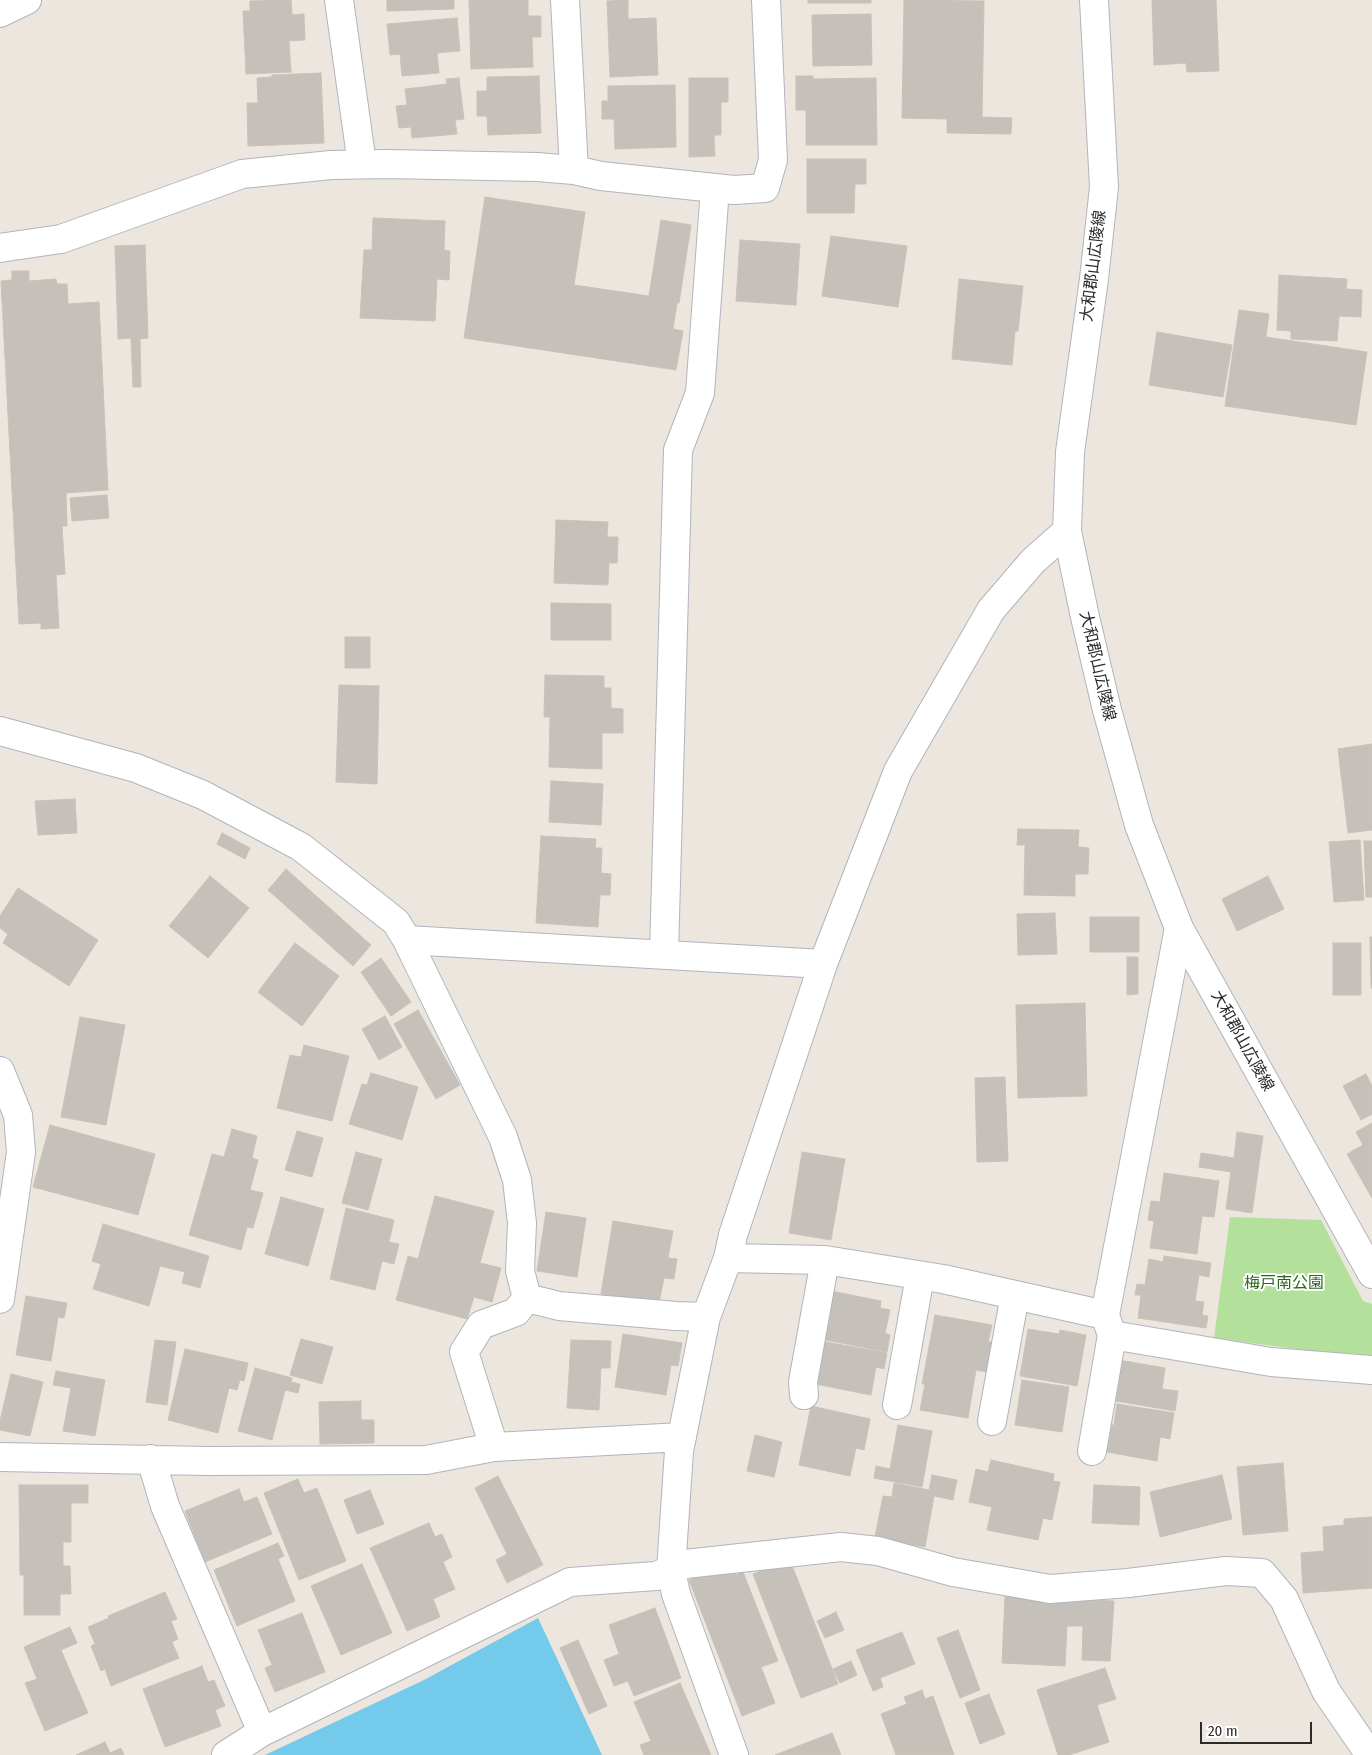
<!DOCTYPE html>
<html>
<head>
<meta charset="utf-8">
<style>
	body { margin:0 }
	#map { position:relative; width:1372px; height:1755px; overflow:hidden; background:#ece6de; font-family:"Fira Sans Condensed",sans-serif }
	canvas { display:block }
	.scale { position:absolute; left:1200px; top:1722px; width:112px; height:22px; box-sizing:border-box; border:2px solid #2b2b2b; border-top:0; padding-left:6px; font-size:15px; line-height:18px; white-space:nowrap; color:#2b2b2b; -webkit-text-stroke:4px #fff; paint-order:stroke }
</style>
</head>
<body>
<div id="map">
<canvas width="1372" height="1755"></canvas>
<div class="scale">20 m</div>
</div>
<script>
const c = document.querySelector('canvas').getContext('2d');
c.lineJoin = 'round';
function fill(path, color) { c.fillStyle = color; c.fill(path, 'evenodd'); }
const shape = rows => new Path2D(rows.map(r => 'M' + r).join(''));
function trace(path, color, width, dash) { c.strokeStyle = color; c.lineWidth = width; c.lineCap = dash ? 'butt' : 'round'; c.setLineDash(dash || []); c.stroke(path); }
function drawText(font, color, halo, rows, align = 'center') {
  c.font = font + ' "Fira Sans Condensed","Noto Sans JP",sans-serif'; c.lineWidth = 4; c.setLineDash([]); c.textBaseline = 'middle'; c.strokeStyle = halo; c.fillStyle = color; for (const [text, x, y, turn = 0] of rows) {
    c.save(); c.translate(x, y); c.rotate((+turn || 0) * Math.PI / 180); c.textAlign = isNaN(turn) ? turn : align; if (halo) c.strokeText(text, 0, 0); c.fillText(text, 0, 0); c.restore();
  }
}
fill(shape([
	[1230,1217,1321,1220,1363,1301,1372,1304,1372,1359,1214,1338]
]), '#b3e19c');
fill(shape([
	[538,1618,602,1755,265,1755,424,1680]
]), '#74caeb');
const building = shape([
	[291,0,292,15,304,14,305,40,289,41,291,72,246,74,243,11,250,11,250,1,291,0],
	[387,0,454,0,454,9,387,11,387,0],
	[469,0,528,0,528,16,541,16,541,37,532,37,533,67,471,69,469,0],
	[628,0,628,19,656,18,658,75,610,77,607,1,628,0],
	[808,0,871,0,871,3,808,3,808,0],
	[904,0,984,1,982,117,1012,118,1011,134,947,133,947,119,902,118,904,0],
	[1152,0,1216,0,1219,71,1187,72,1186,63,1154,65,1152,0],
	[871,14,872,65,813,66,812,15,871,14],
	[457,18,460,51,437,53,439,73,402,76,400,54,390,55,387,24,457,18],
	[321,73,324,143,248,146,247,103,258,103,257,78,272,77,272,75,321,73],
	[539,76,541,133,488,135,487,116,477,116,477,91,487,91,487,77,539,76],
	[796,76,813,76,813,79,876,78,877,145,806,145,806,110,796,110,796,76],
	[459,78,464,119,455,120,457,134,412,138,411,127,399,128,396,106,407,105,405,89,447,84,446,79,459,78],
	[689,78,728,78,728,102,721,102,721,135,714,135,715,156,689,157,689,78],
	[675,85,676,147,615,149,614,119,602,119,602,101,608,101,608,86,675,85],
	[807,159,866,159,866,184,855,184,854,213,807,213,807,159],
	[485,197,585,212,574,285,649,296,661,220,691,225,679,303,677,303,673,329,683,331,676,370,464,338,485,197],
	[373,218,445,221,444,250,450,251,449,280,437,279,435,321,360,318,364,250,372,250,373,218],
	[831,236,907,246,898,307,822,296,831,236],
	[740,240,800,244,796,305,736,301,740,240],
	[145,245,148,338,140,339,141,387,133,387,131,338,118,339,115,246,145,245],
	[12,271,29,271,29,281,56,279,57,284,67,284,68,304,99,302,108,490,66,493,67,526,62,526,65,574,56,575,59,628,41,629,41,623,19,624,1,281,12,280,12,271],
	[1279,275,1347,279,1346,289,1362,290,1361,317,1339,316,1337,341,1291,339,1291,331,1277,330,1279,275],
	[959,279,1023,286,1018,331,1015,331,1012,365,952,359,959,279],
	[1239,310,1269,314,1266,337,1367,352,1356,425,1225,406,1239,310],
	[1157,332,1232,345,1223,397,1149,385,1157,332],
	[107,495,109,518,72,521,70,498,107,495],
	[556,520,608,522,607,537,618,537,617,563,609,563,608,585,554,583,556,520],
	[551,603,611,604,611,640,551,640,551,603],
	[345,637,370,637,370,668,345,668,345,637],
	[545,675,604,676,604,688,611,688,611,708,623,709,623,733,602,733,602,769,549,767,550,717,544,717,545,675],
	[339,685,379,686,377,784,336,782,339,685],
	[1372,744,1372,830,1348,833,1338,749,1372,744],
	[551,781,603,784,601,825,549,822,551,781],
	[75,799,77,833,38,835,35,801,75,799],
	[1018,829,1079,830,1078,847,1089,848,1088,874,1075,874,1075,896,1024,895,1025,845,1017,845,1018,829],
	[222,833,250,848,245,859,217,844,222,833],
	[541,836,596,839,595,848,602,848,601,873,611,874,610,895,600,895,598,927,536,923,541,836],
	[1360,840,1364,900,1334,902,1329,842,1360,840],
	[1364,841,1372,841,1372,897,1366,897,1364,841],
	[286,869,371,945,353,966,268,890,286,869],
	[210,876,249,908,208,958,169,926,210,876],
	[1268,876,1284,909,1237,931,1222,899,1268,876],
	[18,888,98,940,69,986,3,943,8,934,0,928,0,916,18,888],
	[1055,913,1057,954,1018,955,1017,914,1055,913],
	[1090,917,1139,917,1139,952,1090,952,1090,917],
	[1370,937,1372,937,1372,988,1371,988,1370,937],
	[295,943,339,976,302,1026,258,992,295,943],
	[1333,943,1361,943,1361,995,1333,995,1333,943],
	[1127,957,1138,957,1138,994,1127,995,1127,957],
	[381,958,411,1002,391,1016,361,972,381,958],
	[1085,1003,1087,1096,1018,1098,1016,1005,1085,1003],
	[418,1010,460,1085,436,1099,394,1024,418,1010],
	[385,1016,402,1047,379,1060,362,1029,385,1016],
	[80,1017,125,1025,106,1125,61,1117,80,1017],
	[304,1045,349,1056,332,1121,277,1108,290,1055,301,1057,304,1045],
	[371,1073,418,1087,402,1140,349,1124,362,1084,367,1085,371,1073],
	[1366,1074,1372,1086,1372,1114,1361,1120,1343,1086,1366,1074],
	[1005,1077,1008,1161,977,1162,975,1078,1005,1077],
	[1372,1123,1372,1198,1347,1154,1363,1145,1356,1132,1372,1123],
	[50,1125,155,1154,138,1215,33,1187,50,1125],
	[232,1129,257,1136,252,1158,258,1160,250,1190,263,1193,253,1228,247,1227,241,1250,189,1235,212,1154,224,1157,232,1129],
	[297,1131,323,1138,312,1177,285,1170,297,1131],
	[1237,1132,1263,1136,1252,1213,1226,1209,1231,1172,1199,1167,1201,1153,1234,1158,1237,1132],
	[356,1152,382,1159,368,1210,342,1203,356,1152],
	[802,1152,845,1159,831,1240,789,1233,802,1152],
	[1164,1173,1219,1181,1214,1217,1202,1216,1197,1254,1150,1248,1154,1221,1148,1220,1151,1201,1160,1202,1164,1173],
	[435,1196,494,1211,480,1263,501,1268,492,1302,474,1297,467,1319,396,1300,408,1256,418,1259,435,1196],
	[281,1197,324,1209,308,1266,265,1254,281,1197],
	[346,1208,394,1220,389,1242,399,1244,394,1264,382,1261,375,1290,330,1279,346,1208],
	[546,1212,586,1218,577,1277,537,1271,546,1212],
	[613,1221,673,1231,668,1258,677,1259,674,1279,664,1278,659,1303,601,1294,613,1221],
	[103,1224,209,1256,200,1288,182,1283,185,1272,160,1266,149,1306,93,1289,101,1264,92,1261,103,1224],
	[1164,1256,1211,1263,1209,1277,1199,1275,1195,1301,1204,1302,1202,1315,1208,1316,1206,1328,1138,1318,1141,1295,1135,1295,1137,1284,1145,1285,1149,1259,1163,1262,1164,1256],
	[831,1291,881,1301,880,1308,890,1310,885,1333,890,1335,887,1352,821,1339,831,1291],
	[26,1296,67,1303,64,1318,58,1317,51,1361,16,1355,26,1296],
	[935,1315,992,1325,988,1342,992,1342,987,1372,976,1370,968,1418,920,1410,925,1384,922,1384,935,1315],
	[1028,1329,1059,1334,1060,1330,1086,1335,1077,1386,1020,1376,1028,1329],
	[623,1334,682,1343,678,1366,671,1365,666,1395,615,1387,623,1334],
	[301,1339,333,1347,322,1384,290,1375,301,1339],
	[155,1340,176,1342,167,1405,146,1402,155,1340],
	[571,1340,611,1341,610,1368,601,1368,599,1410,567,1408,571,1340],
	[821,1341,887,1353,884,1369,876,1367,871,1395,815,1384,821,1341],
	[185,1349,248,1363,244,1381,240,1380,237,1390,229,1388,218,1433,168,1420,185,1349],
	[1119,1360,1165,1368,1162,1389,1178,1391,1175,1411,1116,1401,1120,1378,1116,1378,1119,1360],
	[255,1368,292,1378,291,1382,300,1384,298,1393,285,1390,272,1440,238,1431,255,1368],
	[56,1371,105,1380,95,1436,63,1431,71,1388,53,1385,56,1371],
	[11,1374,43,1382,30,1436,0,1430,0,1421,11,1374],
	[1022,1380,1069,1387,1062,1432,1015,1425,1022,1380],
	[361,1401,361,1420,374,1420,374,1443,320,1444,319,1402,361,1401],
	[1117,1404,1174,1413,1170,1439,1160,1437,1157,1461,1107,1452,1112,1425,1114,1425,1117,1404],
	[811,1406,870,1419,864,1450,856,1448,850,1476,799,1465,811,1406],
	[898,1425,932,1431,922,1487,874,1478,876,1466,890,1469,898,1425],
	[755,1435,782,1442,774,1477,747,1471,755,1435],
	[991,1460,1054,1474,1053,1481,1060,1482,1052,1520,1043,1518,1038,1540,987,1530,992,1507,969,1502,976,1469,988,1472,991,1460],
	[1283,1463,1288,1531,1243,1535,1237,1467,1283,1463],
	[932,1475,957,1480,953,1500,934,1496,925,1547,875,1537,883,1496,892,1497,894,1483,929,1490,932,1475],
	[1222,1475,1232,1519,1160,1537,1150,1492,1222,1475],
	[498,1476,543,1565,507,1583,496,1560,507,1554,475,1488,498,1476],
	[298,1479,304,1493,317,1488,346,1561,299,1580,264,1493,298,1479],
	[19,1485,88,1485,88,1503,71,1503,71,1542,63,1542,63,1566,70,1566,71,1594,60,1594,60,1615,24,1615,24,1575,20,1575,19,1485],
	[1094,1485,1140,1487,1139,1525,1092,1523,1094,1485],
	[239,1489,244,1502,257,1497,272,1534,205,1562,185,1511,239,1489],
	[370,1490,384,1524,357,1534,344,1500,370,1490],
	[1372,1517,1372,1588,1303,1593,1301,1553,1324,1551,1323,1527,1344,1525,1344,1519,1372,1517],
	[429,1523,435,1537,442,1534,452,1557,443,1562,455,1589,433,1599,440,1617,407,1631,370,1548,429,1523],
	[278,1543,284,1556,278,1559,295,1601,237,1626,214,1570,278,1543],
	[790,1560,838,1684,801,1698,753,1574,790,1560],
	[362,1564,392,1633,341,1655,311,1586,362,1564],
	[731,1564,736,1575,743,1572,778,1661,761,1667,775,1703,742,1716,689,1580,731,1564],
	[165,1592,177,1619,171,1621,178,1639,172,1642,179,1658,111,1686,105,1669,101,1671,91,1646,95,1644,88,1627,109,1618,108,1616,165,1592],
	[1005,1596,1114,1601,1110,1661,1082,1660,1083,1626,1067,1626,1065,1666,1002,1663,1005,1596],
	[655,1608,681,1678,634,1696,628,1681,614,1686,604,1660,619,1654,609,1625,655,1608],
	[836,1612,844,1630,825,1638,817,1621,836,1612],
	[302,1613,325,1672,275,1692,265,1668,272,1665,258,1630,302,1613],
	[70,1627,77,1643,61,1650,88,1713,45,1731,25,1683,37,1679,24,1647,70,1627],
	[958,1630,980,1690,960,1698,937,1638,958,1630],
	[902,1632,915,1664,880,1678,883,1687,873,1691,856,1650,902,1632],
	[578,1640,607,1706,589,1714,560,1648,578,1640],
	[851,1661,857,1675,840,1683,833,1669,851,1661],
	[202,1666,208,1682,214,1680,225,1706,215,1710,221,1726,165,1747,143,1689,202,1666],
	[1105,1668,1116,1699,1097,1705,1109,1742,1069,1755,1058,1755,1037,1690,1105,1668],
	[680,1683,711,1755,644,1755,640,1745,651,1741,634,1702,680,1683],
	[922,1690,925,1699,933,1696,954,1755,896,1755,881,1714,907,1704,904,1697,922,1690],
	[989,1694,1005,1734,980,1744,965,1703,989,1694],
	[832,1733,841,1755,775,1755,832,1733],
	[105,1742,110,1753,121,1748,124,1755,76,1755,105,1742]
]);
fill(building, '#c5c0b9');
trace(building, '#c8c2b7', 1);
const minor = shape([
	[339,0,362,164],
	[565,0,574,170],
	[0,13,27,0],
	[0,248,61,239,242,174,331,165,387,164,537,167,574,170,601,176,734,190,765,188,773,160,766,0],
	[0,731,136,768,203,795,301,847,396,922,407,940,503,1137,517,1180,522,1223,520,1271,527,1298],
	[407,940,823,964],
	[664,954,678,450,700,393,715,188],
	[0,1071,18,1115,21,1152,0,1299],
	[728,1258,825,1260,943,1279,1105,1315],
	[527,1298,559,1306,676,1316,706,1317],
	[1112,1335,1271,1362,1372,1370],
	[804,1395,803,1382,825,1260],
	[897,1405,920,1276],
	[992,1421,1015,1295],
	[494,1447,464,1352,481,1325,516,1312,527,1298],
	[1092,1451,1112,1335,1105,1315,1179,928],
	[0,1457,207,1461,426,1460,494,1447,682,1437],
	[151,1459,165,1506,262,1732],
	[226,1755,262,1732,570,1582,656,1576,685,1564,841,1547,878,1551,953,1572,1050,1589,1128,1583,1226,1571,1262,1573,1284,1599,1326,1691,1370,1755],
	[734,1755,676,1594,671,1570,679,1451,706,1317,728,1258,733,1235,823,964,898,771,991,610,1033,561,1067,531]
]);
const secondary = shape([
	[1094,0,1104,187,1094,279,1070,452,1067,531,1085,617,1107,710,1139,825,1179,928,1372,1274]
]);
trace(minor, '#b1b4be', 30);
trace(secondary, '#b1b4be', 30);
trace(minor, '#fff', 28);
trace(secondary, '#fff', 28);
drawText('16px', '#2b2b2b', '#fff', [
	["大和郡山広陵線",1094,266,-83],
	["大和郡山広陵線",1097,666,77],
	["大和郡山広陵線",1242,1041,61]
]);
drawText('16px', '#2b671d', '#fff', [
	["梅戸南公園",1284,1284]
]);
</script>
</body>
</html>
